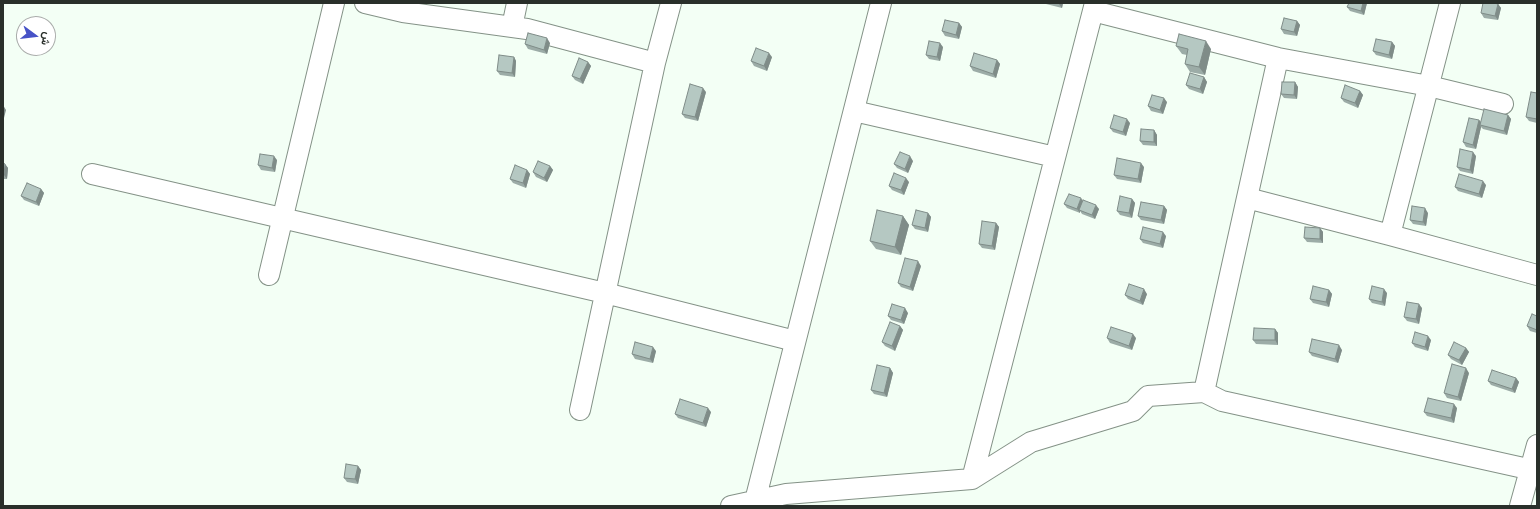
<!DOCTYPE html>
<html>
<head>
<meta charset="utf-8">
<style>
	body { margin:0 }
	#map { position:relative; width:1540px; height:509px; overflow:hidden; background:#f3fff5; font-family:Commissioner,Vazirmatn,sans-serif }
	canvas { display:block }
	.frame { position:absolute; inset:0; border:4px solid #292f2a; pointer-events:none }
	.north { position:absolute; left:16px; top:16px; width:40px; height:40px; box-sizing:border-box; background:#fff; border:1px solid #a9acaa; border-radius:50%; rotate:105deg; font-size:11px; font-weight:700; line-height:16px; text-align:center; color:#292f2a }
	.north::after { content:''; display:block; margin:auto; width:14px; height:18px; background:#4752c7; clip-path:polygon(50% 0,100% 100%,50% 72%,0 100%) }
</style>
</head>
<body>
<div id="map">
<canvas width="1540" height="509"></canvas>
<div class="frame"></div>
<div class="north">ش</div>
</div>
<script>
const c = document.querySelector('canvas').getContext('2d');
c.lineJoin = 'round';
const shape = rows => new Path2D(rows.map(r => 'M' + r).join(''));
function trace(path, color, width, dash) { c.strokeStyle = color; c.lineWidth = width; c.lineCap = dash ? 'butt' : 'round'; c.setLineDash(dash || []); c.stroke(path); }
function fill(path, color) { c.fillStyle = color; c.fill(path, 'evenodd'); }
const street = shape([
	[365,3,403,12,527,29,655,63],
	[1093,11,1278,58,1429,86,1503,104],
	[512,27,517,3],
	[854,111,1055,157],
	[92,174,605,293,795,341],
	[1247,198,1390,235,1537,275],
	[1390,235,1450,3],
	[269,275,334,3],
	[1204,392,1278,58],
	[580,410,655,63,671,3],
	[972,479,1095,3],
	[755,501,881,3],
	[731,506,786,494,972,479,1031,442,1133,411,1148,396,1204,392,1222,401,1537,471],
	[1520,506,1537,445]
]);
trace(street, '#849287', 22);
trace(street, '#fff', 20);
fill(shape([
	[1042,3,1063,3,1062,8],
	[1367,3,1364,15,1350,11,1347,7],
	[1498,4,1501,8,1498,20,1484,18,1481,13],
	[1297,21,1300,25,1297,36,1284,34,1281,29],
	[959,23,962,27,959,39,945,36,942,31],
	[1392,42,1395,46,1392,59,1376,55,1373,51],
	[550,43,547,54,528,49,525,44],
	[1176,46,1211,49,1205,75,1190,72,1185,64,1187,55,1182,54],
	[943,47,940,61,929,59,926,55],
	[514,57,516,61,515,77,500,75,497,71],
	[772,57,767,71,754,66,751,61],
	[997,60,1000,64,996,78,973,71,970,66],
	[588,62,591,66,583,84,575,80,572,76],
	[1204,77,1207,82,1203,94,1189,89,1186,85],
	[1295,82,1298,87,1297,99,1284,98,1281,94],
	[1360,91,1363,95,1358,108,1344,102,1341,98],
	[706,92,698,121,685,118,682,114],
	[1537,93,1537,123,1529,121,1526,117],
	[1167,102,1163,114,1151,111,1148,106],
	[1508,115,1511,119,1507,135,1483,129,1481,127,1476,149,1466,147,1463,142,1479,120,1481,122],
	[1130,123,1126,136,1113,132,1110,128],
	[1154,130,1157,135,1157,146,1143,145,1140,141],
	[1476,156,1473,174,1460,171,1457,167],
	[277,160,275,172,261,170,258,165],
	[913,161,908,173,897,168,894,164],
	[3,163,5,164,8,168,7,179,3,179],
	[550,166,553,170,547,182,536,177,533,172],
	[1144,167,1141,183,1117,179,1114,175],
	[527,170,530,174,526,188,513,183,510,179],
	[909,182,904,195,892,190,889,186],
	[1486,185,1482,198,1458,191,1455,187],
	[41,189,44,193,39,206,24,200,21,196],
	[1132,199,1135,203,1132,218,1120,215,1117,211],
	[1083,201,1099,209,1095,219,1082,214,1080,211,1080,213,1067,208,1064,204],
	[1164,206,1167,210,1164,224,1141,220,1138,216],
	[928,213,931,217,928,232,915,229,912,225],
	[1428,213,1426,226,1413,224,1410,220],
	[903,216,909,225,901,255,876,249,870,241],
	[996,223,999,227,995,250,982,248,979,244],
	[1320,228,1323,232,1323,243,1307,242,1304,238],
	[1166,236,1163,248,1143,243,1140,239],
	[921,266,913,291,901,287,898,283],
	[1329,290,1332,294,1329,307,1313,303,1310,299],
	[1387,293,1385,306,1372,303,1369,299],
	[1147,294,1143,305,1128,299,1125,295],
	[1422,308,1419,324,1407,321,1404,317],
	[908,313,904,324,891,320,888,316],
	[1537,316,1537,333,1530,331,1527,326],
	[900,326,903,330,895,351,885,346,882,342],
	[1275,329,1278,333,1278,345,1256,344,1253,340],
	[1107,338,1136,338,1132,350,1110,343],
	[1431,340,1428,351,1415,347,1412,343],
	[1466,348,1469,352,1462,365,1451,359,1448,355],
	[1342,350,1338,363,1312,356,1309,352],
	[656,351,653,363,635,359,632,354],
	[890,368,893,373,887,397,874,394,871,390],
	[1469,373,1461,401,1447,398,1444,393],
	[1516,378,1519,382,1515,393,1491,385,1488,381],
	[1457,408,1454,423,1427,416,1424,412],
	[711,412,706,427,678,418,675,414],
	[358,466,361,470,358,484,347,482,344,478]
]), '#9caca7');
fill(shape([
	[1059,3,1063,3,1062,8,1059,4],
	[1363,3,1367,3,1364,15,1361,11],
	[1498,4,1501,8,1498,20,1495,16],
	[1297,21,1300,25,1297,36,1294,32],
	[959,23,962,27,959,39,956,35],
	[547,38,550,43,547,54,544,50],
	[1206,41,1211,49,1205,75,1199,67],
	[1392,42,1395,46,1392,59,1389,55],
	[940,43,943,47,940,61,937,57],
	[769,53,772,57,767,71,764,66],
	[514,57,516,61,515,77,512,73],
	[997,60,1000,64,996,78,993,74],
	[588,62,591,66,583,84,580,79],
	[1204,77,1207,82,1203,94,1200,89],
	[1295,82,1298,87,1297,99,1294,95],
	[703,88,706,92,698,121,695,117],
	[1360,91,1363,95,1358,108,1355,103],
	[1164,98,1167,102,1163,114,1160,110],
	[3,105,6,110,3,122],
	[1508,115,1511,119,1507,135,1504,131],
	[1127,119,1130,123,1126,136,1123,132],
	[1479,120,1482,124,1480,125,1481,127,1476,149,1473,145],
	[1154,130,1157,135,1157,146,1154,142],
	[1473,152,1476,156,1473,174,1470,170],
	[274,156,277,160,275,172,272,168],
	[910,156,913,161,908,173,905,169],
	[1141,163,1144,167,1141,183,1138,179],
	[5,164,8,168,7,179,4,175],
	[550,166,553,170,547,182,544,178],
	[527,170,530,174,526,188,523,183],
	[906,178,909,182,904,195,901,190],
	[1483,181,1486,185,1482,198,1479,194],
	[41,189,44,193,39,206,36,202],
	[1081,198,1084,203,1079,210,1080,211,1080,213,1077,209],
	[1132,199,1135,203,1132,218,1129,213],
	[1096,205,1099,209,1095,219,1092,215],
	[1164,206,1167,210,1164,224,1161,220],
	[1425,208,1428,213,1426,226,1423,222],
	[928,213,931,217,928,232,925,228],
	[903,216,909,225,901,255,895,247],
	[996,223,999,227,995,250,992,246],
	[1320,228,1323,232,1323,243,1320,239],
	[1163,232,1166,236,1163,248,1160,244],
	[918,261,921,266,913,291,910,287],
	[1144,289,1147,294,1143,305,1140,301],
	[1384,289,1387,293,1385,306,1382,302],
	[1329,290,1332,294,1329,307,1326,302],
	[1419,304,1422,308,1419,324,1416,319],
	[905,308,908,313,904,324,901,320],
	[900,326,903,330,895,351,892,346],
	[1275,329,1278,333,1278,345,1275,340],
	[1133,334,1136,338,1132,350,1129,346],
	[1428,336,1431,340,1428,351,1425,347],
	[1339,345,1342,350,1338,363,1335,359],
	[653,347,656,351,653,363,650,359],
	[1466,348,1469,352,1462,365,1459,360],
	[890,368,893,373,887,397,884,393],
	[1466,368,1469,373,1461,401,1458,397],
	[1516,378,1519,382,1515,393,1512,389],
	[1454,404,1457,408,1454,423,1451,418],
	[708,408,711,412,706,427,703,423],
	[358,466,361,470,358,484,355,479]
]), '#7f8c88');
const building = shape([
	[1349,3,1363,3,1361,11,1347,7,1349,3],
	[1483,3,1494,3,1498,4,1495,16,1481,13,1483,3],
	[1284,18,1297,21,1294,32,1281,29,1284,18],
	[945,20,959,23,956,35,942,31,945,20],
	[528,33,547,38,544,50,525,44,528,33],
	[1179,34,1206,41,1199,67,1185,64,1188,49,1176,46,1179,34],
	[1376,39,1392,42,1389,55,1373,51,1376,39],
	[929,41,940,43,937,57,926,55,929,41],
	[756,48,769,53,764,66,751,61,756,48],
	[974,53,997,60,993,74,970,66,974,53],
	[499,55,514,57,512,73,497,71,499,55],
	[579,58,588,62,580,79,572,76,579,58],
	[1190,73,1204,77,1200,89,1186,85,1190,73],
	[1282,82,1295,82,1294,95,1281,94,1282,82],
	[690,84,703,88,695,117,682,114,690,84],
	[1345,85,1360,91,1355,103,1341,98,1345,85],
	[1531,92,1537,93,1537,119,1526,117,1531,92],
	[1152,95,1164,98,1160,110,1148,106,1152,95],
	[1484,109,1508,115,1504,131,1480,125,1484,109],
	[1114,115,1127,119,1123,132,1110,128,1114,115],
	[1469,118,1479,120,1473,145,1463,142,1469,118],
	[1141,129,1154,130,1154,142,1140,141,1141,129],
	[1460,149,1473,152,1470,170,1457,167,1460,149],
	[900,152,910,156,905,169,894,164,900,152],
	[260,154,274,156,272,168,258,165,260,154],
	[1117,158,1141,163,1138,179,1114,175,1117,158],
	[538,161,550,166,544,178,533,172,538,161],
	[3,163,5,164,4,175,3,175,3,163],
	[515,165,527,170,523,183,510,179,515,165],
	[894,173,906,178,901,190,889,186,894,173],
	[1459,174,1483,181,1479,194,1455,187,1459,174],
	[27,183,41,189,36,202,21,196,27,183],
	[1069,194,1081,198,1077,209,1064,204,1069,194],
	[1120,196,1132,199,1129,213,1117,211,1120,196],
	[1083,200,1096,205,1092,215,1079,210,1083,200],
	[1141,202,1164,206,1161,220,1138,216,1141,202],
	[1412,206,1425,208,1423,222,1410,220,1412,206],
	[877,210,903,216,895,247,870,241,877,210],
	[916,210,928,213,925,228,912,225,916,210],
	[982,221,996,223,992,246,979,244,982,221],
	[1143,227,1163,232,1160,244,1140,239,1143,227],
	[1305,227,1320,228,1320,239,1304,238,1305,227],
	[905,258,918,261,910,287,898,283,905,258],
	[1129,284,1144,289,1140,301,1125,295,1129,284],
	[1313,286,1329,290,1326,302,1310,299,1313,286],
	[1372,286,1384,289,1382,302,1369,299,1372,286],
	[1407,302,1419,304,1416,319,1404,317,1407,302],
	[892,304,905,308,901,320,888,316,892,304],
	[1532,314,1537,316,1537,330,1527,326,1532,314],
	[890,322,900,326,892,346,882,342,890,322],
	[1111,327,1133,334,1129,346,1107,338,1111,327],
	[1254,328,1275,329,1275,340,1253,340,1254,328],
	[1415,332,1428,336,1425,347,1412,343,1415,332],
	[1312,339,1339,345,1335,359,1309,352,1312,339],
	[635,342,653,347,650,359,632,354,635,342],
	[1454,342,1466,348,1459,360,1448,355,1454,342],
	[1452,364,1466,368,1458,397,1444,393,1452,364],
	[877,365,890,368,884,393,871,390,877,365],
	[1492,370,1516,378,1512,389,1488,381,1492,370],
	[1428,398,1454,404,1451,418,1424,412,1428,398],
	[680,399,708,408,703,423,675,414,680,399],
	[346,464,358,466,355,479,344,478,346,464]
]);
fill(building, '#b5c8c2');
trace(building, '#7f8c88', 1);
</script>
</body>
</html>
